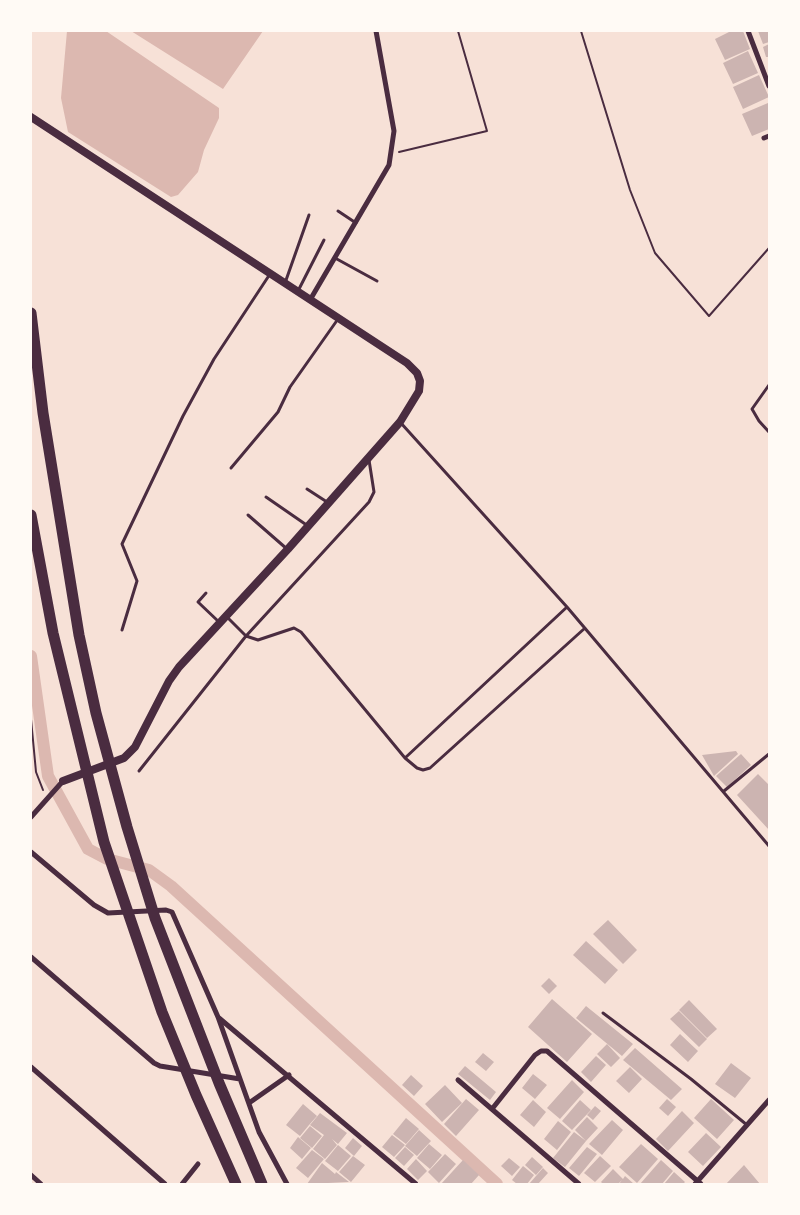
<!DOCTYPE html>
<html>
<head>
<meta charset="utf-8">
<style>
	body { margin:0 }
	#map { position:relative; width:800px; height:1215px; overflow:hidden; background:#f7e1d7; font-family:"Roboto Condensed",sans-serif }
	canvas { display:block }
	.frame { position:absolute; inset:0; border:32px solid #fffaf5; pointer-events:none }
</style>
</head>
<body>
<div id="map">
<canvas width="800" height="1215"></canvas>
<div class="frame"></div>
</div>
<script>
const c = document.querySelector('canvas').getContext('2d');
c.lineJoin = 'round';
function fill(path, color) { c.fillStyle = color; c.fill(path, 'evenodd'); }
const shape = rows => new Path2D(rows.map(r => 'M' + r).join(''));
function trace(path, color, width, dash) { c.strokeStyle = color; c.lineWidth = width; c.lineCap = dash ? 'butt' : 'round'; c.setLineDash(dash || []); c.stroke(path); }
fill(shape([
	[67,31,106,31,219,108,219,118,204,150,198,172,178,195,171,197,68,132,61,98],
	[131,31,263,31,223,89]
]), '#dcb8b0');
trace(shape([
	[31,656,48,776,88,849,107,859,149,870,171,886,497,1184]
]), '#dcb8b0', 12);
fill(shape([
	[731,31,743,31,750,49,725,60,715,39],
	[758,31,769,31,769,42,763,44],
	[769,44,769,57,766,57,763,47],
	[748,51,758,73,733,84,723,63],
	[759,75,769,97,743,109,733,87],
	[768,103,769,129,752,136,742,114],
	[736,751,738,754,714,776,702,755],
	[741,754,751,765,727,787,716,776],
	[758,774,769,785,769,830,737,795],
	[608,920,637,950,623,964,593,934],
	[586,941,618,970,605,984,573,955],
	[549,978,557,986,549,994,541,986],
	[552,999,592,1034,567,1062,528,1027],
	[689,1000,717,1029,707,1038,679,1010],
	[586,1006,633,1044,622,1056,576,1018],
	[679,1011,707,1039,699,1047,670,1019],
	[680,1034,698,1051,688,1062,670,1045],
	[607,1044,620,1058,611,1067,597,1054],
	[635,1048,682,1089,671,1100,623,1060],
	[483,1053,494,1062,486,1071,475,1062],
	[596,1056,606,1065,591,1082,581,1072],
	[731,1063,751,1078,735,1098,715,1084],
	[465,1066,496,1092,490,1100,458,1074],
	[630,1067,642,1079,629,1093,616,1081],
	[533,1074,547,1085,535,1099,522,1088],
	[411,1075,423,1086,414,1096,402,1085],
	[572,1080,584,1092,560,1119,547,1108],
	[445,1085,462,1103,442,1122,425,1104],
	[466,1099,479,1110,456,1136,444,1124],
	[667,1099,676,1107,668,1116,659,1108],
	[711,1099,734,1120,717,1139,694,1118],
	[533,1100,546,1112,534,1127,520,1115],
	[580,1100,591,1110,572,1130,562,1121],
	[303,1104,317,1116,309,1125,306,1122,309,1125,300,1136,286,1125],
	[595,1106,601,1111,593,1120,587,1115],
	[682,1111,694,1123,668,1151,656,1139],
	[320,1113,347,1133,338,1144,332,1139,337,1145,325,1159,313,1149,324,1135,310,1125],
	[587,1117,598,1128,586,1141,575,1130],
	[406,1118,419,1129,406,1144,393,1134],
	[612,1120,623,1130,602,1155,589,1144],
	[558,1121,571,1132,557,1150,544,1139],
	[310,1126,322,1136,312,1148,300,1138],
	[419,1130,431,1141,417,1156,405,1146],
	[574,1132,586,1141,565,1167,553,1158],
	[706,1133,721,1147,703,1166,688,1152],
	[392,1135,405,1145,394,1157,382,1147],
	[298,1137,311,1148,302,1159,290,1148],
	[353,1138,362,1146,354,1156,345,1148],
	[429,1144,442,1155,430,1169,417,1158],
	[641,1144,658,1159,637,1183,619,1167],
	[338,1145,351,1156,338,1171,325,1161],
	[405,1147,414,1155,404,1166,395,1158],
	[587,1147,597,1154,579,1176,569,1168],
	[312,1150,324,1159,308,1178,296,1168],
	[445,1154,456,1164,439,1183,428,1172],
	[353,1156,365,1165,351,1182,339,1172],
	[600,1156,611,1166,595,1182,584,1173],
	[532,1157,543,1167,536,1175,525,1165],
	[509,1158,520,1167,512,1176,501,1166],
	[416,1159,427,1171,418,1180,407,1169],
	[463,1160,479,1175,471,1184,441,1184],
	[661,1160,673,1171,662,1184,640,1184],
	[322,1163,335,1174,336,1172,349,1182,307,1184],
	[744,1165,760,1184,726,1184],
	[523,1166,534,1175,527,1184,517,1184,512,1180],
	[543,1168,548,1173,538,1184,529,1184],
	[613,1169,623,1179,625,1176,634,1184,619,1184,622,1180,618,1184,603,1184,601,1182],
	[674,1172,685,1182,683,1184,664,1184]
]), '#ccb4b1');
trace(shape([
	[581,31,630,190,655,253,709,316,769,248],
	[399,152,487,131,458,31],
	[31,719,36,772,43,790]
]), '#4a2c40', 2);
trace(shape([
	[338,211,356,223],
	[335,258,377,281],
	[285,283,309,215],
	[298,291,324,240],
	[769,385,752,409,759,421,769,432],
	[400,422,567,607,769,846],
	[231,468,278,412,290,387,338,319],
	[307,489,327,502],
	[266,497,308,526],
	[248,515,287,549],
	[206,593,198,602,219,622],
	[227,617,246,636,258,640,294,628,301,632,405,758,417,768,423,770,430,768,585,628],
	[122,630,137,581,122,544,183,416,214,359,270,274],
	[405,758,567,607],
	[139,771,246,636,369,502,374,492,369,460],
	[724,791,769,754],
	[603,1013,691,1079,747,1125]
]), '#4a2c40', 3);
trace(shape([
	[748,31,769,86],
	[764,138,769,136],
	[310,300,389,165,394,131,376,31],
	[31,817,63,781],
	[31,852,94,905,108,913,166,910,172,912,218,1017,259,1132,287,1184],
	[31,957,154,1063,160,1066,240,1079],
	[219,1018,416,1184],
	[31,1067,165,1184],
	[458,1080,579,1184],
	[249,1103,289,1075],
	[492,1109,535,1055,541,1051,547,1051,701,1184],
	[31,1175,41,1184],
	[182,1184,198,1164],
	[695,1184,769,1100]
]), '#4a2c40', 5);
trace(shape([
	[31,117,407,363,417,373,420,381,419,391,400,422,288,549,179,667,169,681,135,747,124,758,63,781]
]), '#4a2c40', 8);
trace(shape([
	[31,313,43,413,79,635,96,713,127,827,155,918,219,1083,262,1184],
	[31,515,53,633,104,842,162,1012,196,1095,236,1184]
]), '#4a2c40', 11);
</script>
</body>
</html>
